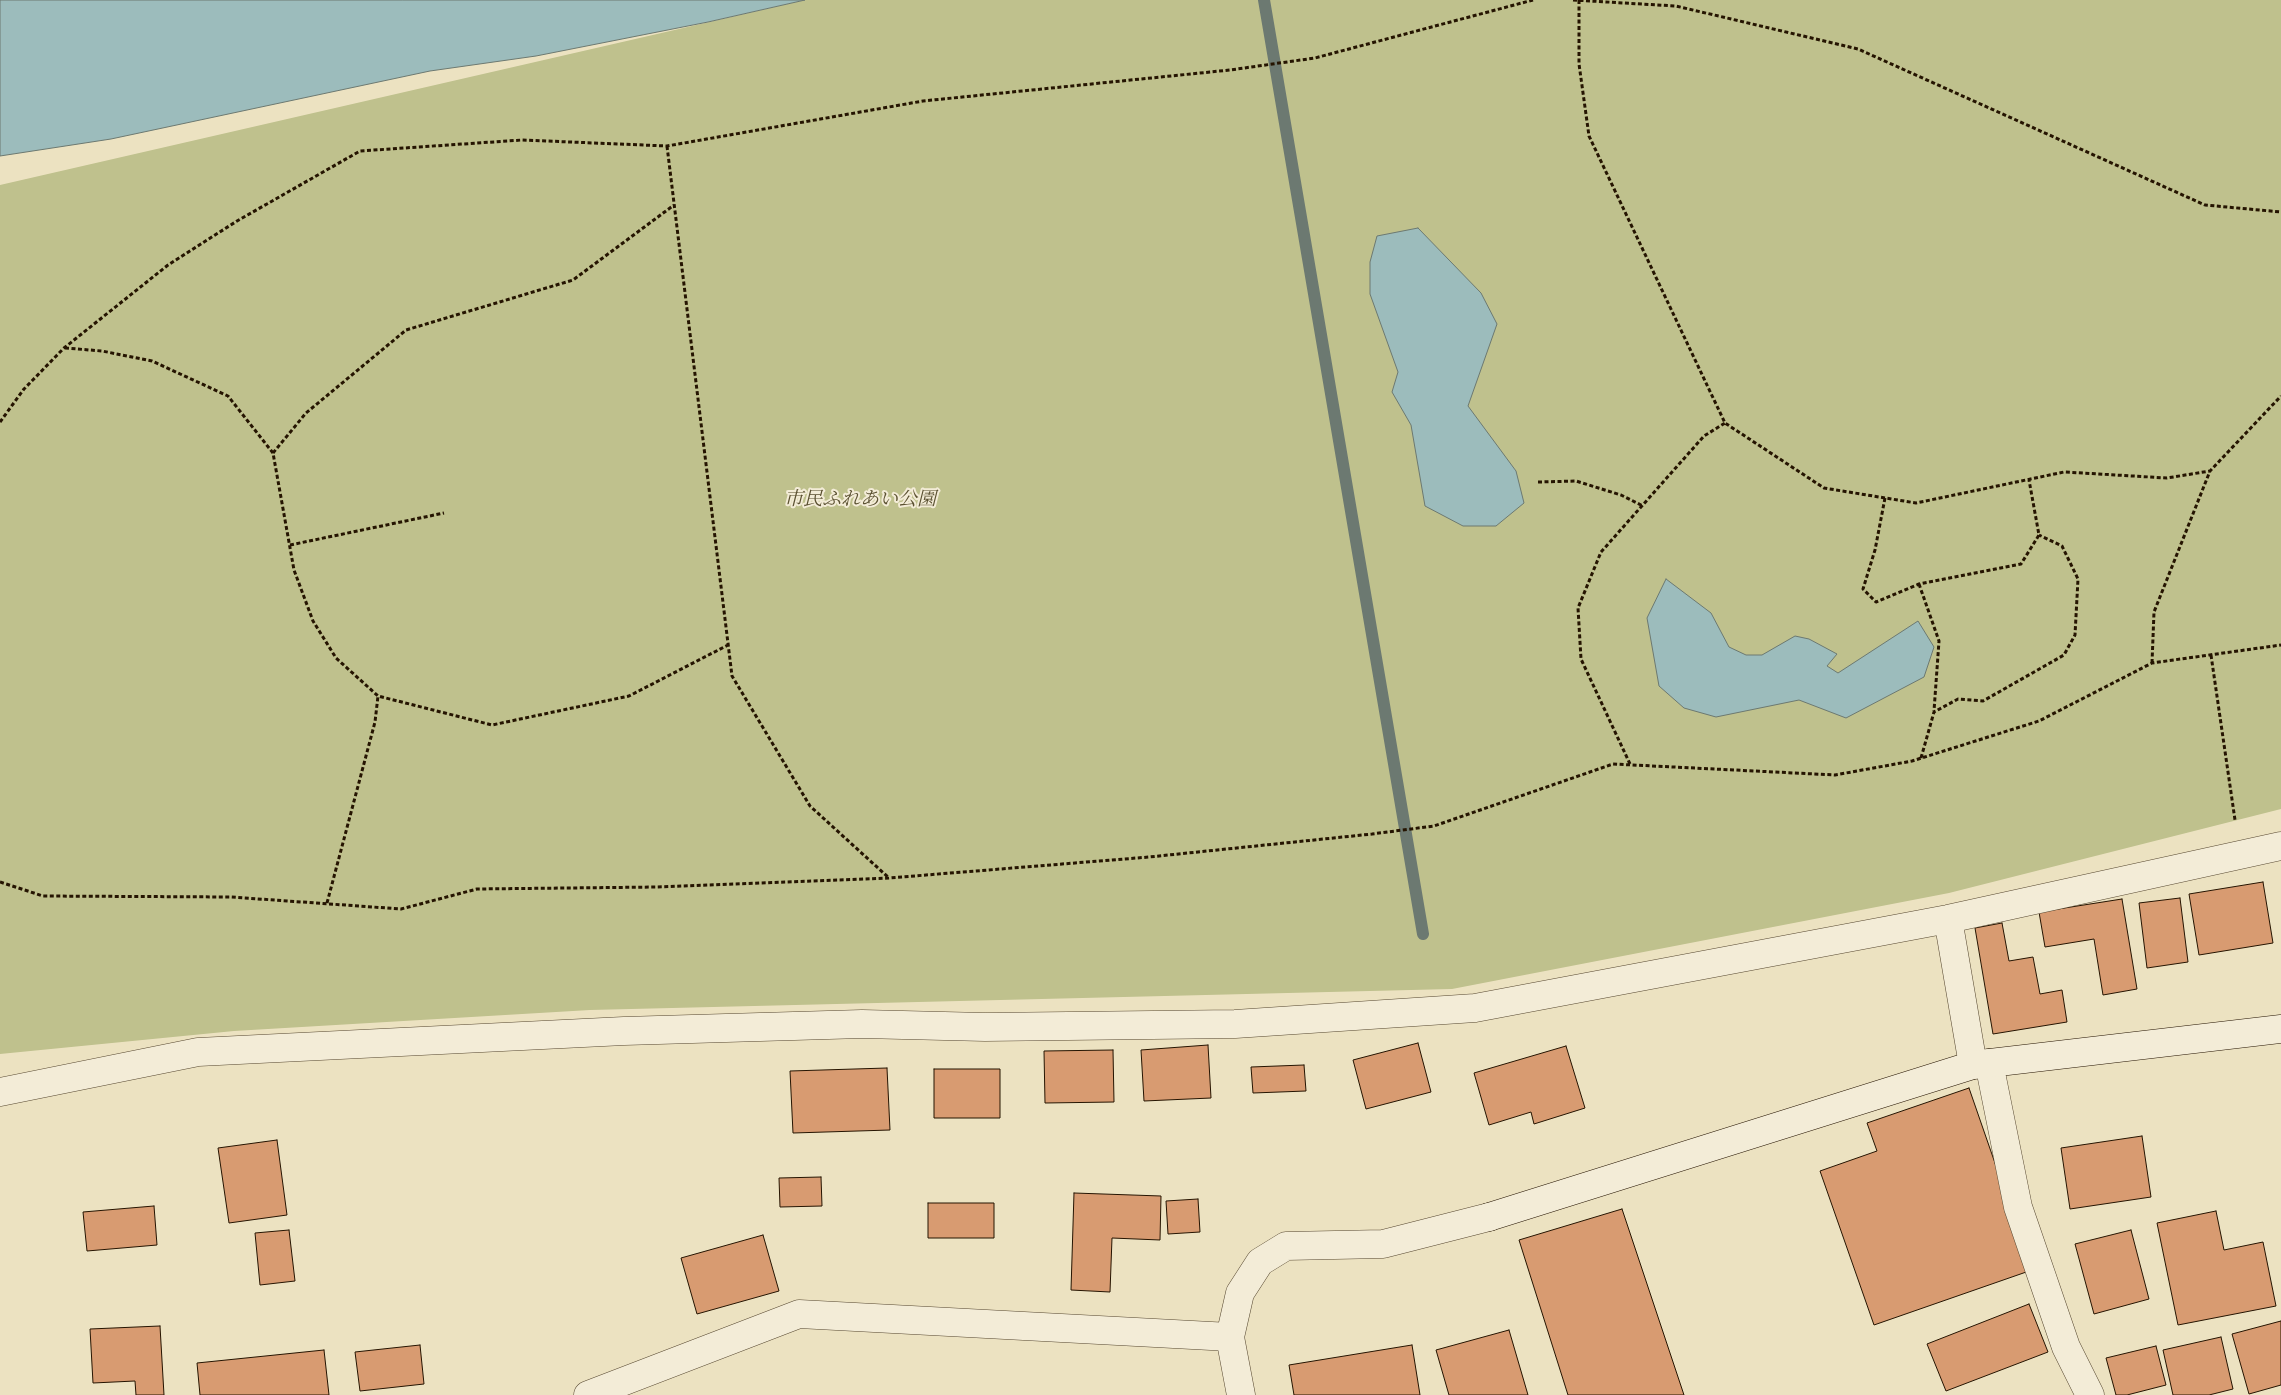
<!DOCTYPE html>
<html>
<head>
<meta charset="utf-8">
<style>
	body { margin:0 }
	canvas { display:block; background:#ece2c1 }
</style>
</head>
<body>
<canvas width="2281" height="1395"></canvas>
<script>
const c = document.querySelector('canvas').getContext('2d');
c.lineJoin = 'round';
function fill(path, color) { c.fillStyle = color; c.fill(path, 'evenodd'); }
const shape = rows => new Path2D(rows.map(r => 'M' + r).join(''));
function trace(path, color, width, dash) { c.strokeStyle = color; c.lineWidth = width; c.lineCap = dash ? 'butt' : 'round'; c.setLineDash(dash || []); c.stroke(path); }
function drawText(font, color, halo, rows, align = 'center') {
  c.font = font + ' "Sorts Mill Goudy","Noto Serif JP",serif'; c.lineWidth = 4; c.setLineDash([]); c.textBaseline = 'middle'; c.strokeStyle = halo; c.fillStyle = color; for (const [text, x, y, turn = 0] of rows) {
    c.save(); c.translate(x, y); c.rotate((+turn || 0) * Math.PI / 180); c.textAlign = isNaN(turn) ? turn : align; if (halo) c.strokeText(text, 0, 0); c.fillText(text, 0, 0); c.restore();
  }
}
fill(shape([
	[805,0,2281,0,2281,809,1949,893,1452,989,590,1010,234,1031,0,1054,0,185]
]), '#bfc18d');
const water = shape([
	[0,0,805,0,708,22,536,56,430,71,111,139,0,156,0,0],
	[1418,228,1481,293,1497,324,1468,406,1516,471,1524,503,1496,526,1463,526,1425,506,1411,425,1392,392,1398,372,1370,294,1370,262,1377,236,1418,228],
	[1666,579,1711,613,1729,647,1746,655,1762,655,1795,636,1809,639,1837,654,1827,666,1838,673,1918,621,1934,647,1924,677,1846,718,1799,700,1716,717,1684,708,1659,686,1647,618,1666,579]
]);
fill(water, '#9cbcbc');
trace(water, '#6c7971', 1);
trace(shape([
	[1264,0,1423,934]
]), '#6c7971', 12);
const building = shape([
	[2263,882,2273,943,2199,955,2189,894,2263,882],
	[2180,898,2188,962,2147,968,2139,903,2180,898],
	[2122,899,2137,989,2103,995,2094,939,2045,947,2039,912,2122,899],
	[2002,923,2009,961,2033,957,2040,994,2062,990,2067,1022,1993,1034,1975,928,2002,923],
	[1418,1043,1431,1092,1366,1109,1353,1060,1418,1043],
	[1208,1045,1211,1098,1144,1101,1141,1050,1208,1045],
	[1566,1046,1585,1108,1534,1124,1531,1112,1489,1125,1474,1073,1566,1046],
	[1113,1050,1114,1102,1045,1103,1044,1051,1113,1050],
	[1304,1065,1306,1091,1253,1093,1251,1067,1304,1065],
	[887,1068,890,1130,793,1133,790,1071,887,1068],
	[934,1069,1000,1069,1000,1118,934,1118,934,1069],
	[1969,1088,2032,1270,1874,1325,1820,1171,1877,1151,1867,1123,1969,1088],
	[2142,1136,2151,1197,2070,1209,2061,1148,2142,1136],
	[277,1140,287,1215,229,1223,218,1148,277,1140],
	[821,1177,822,1206,780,1207,779,1178,821,1177],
	[1074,1193,1161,1196,1160,1240,1112,1238,1110,1292,1071,1290,1074,1193],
	[1198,1199,1200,1232,1168,1234,1166,1201,1198,1199],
	[928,1203,994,1203,994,1238,928,1238,928,1203],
	[154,1206,157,1245,87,1251,83,1212,154,1206],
	[1622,1209,1684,1395,1568,1395,1519,1240,1622,1209],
	[2216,1211,2224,1250,2263,1242,2276,1306,2178,1325,2157,1223,2216,1211],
	[289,1230,295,1281,260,1285,255,1233,289,1230],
	[2131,1230,2149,1299,2094,1314,2075,1244,2131,1230],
	[763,1235,779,1291,697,1314,681,1258,763,1235],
	[2029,1304,2048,1352,1946,1391,1927,1344,2029,1304],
	[2281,1321,2281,1385,2249,1394,2232,1334,2281,1321],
	[160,1326,164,1395,136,1395,135,1381,93,1383,90,1329,160,1326],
	[1509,1330,1528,1395,1449,1395,1436,1350,1509,1330],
	[2221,1337,2233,1389,2209,1395,2173,1395,2163,1350,2221,1337],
	[420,1345,424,1384,360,1391,355,1352,420,1345],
	[1412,1345,1420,1395,1294,1395,1289,1365,1412,1345],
	[2156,1346,2166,1385,2127,1395,2116,1395,2106,1358,2156,1346],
	[324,1350,329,1395,200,1395,197,1363,324,1350]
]);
fill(building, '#d89b71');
trace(building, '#251401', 1);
const street = shape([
	[1948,919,1973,1065],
	[1989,1063,2018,1207,2066,1347,2090,1395],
	[0,1092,198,1052,624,1031,862,1024,985,1027,1235,1024,1475,1008,1948,919,2281,846],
	[588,1395,799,1314,1230,1337],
	[1241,1395,1230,1337,1240,1293,1260,1262,1286,1246,1383,1244,1489,1217]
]);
const secondary = shape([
	[1489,1217,1973,1065,2281,1029]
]);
trace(street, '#574831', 29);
trace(secondary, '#251401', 29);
trace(shape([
	[1573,0,1676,6,1858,49,2205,205,2281,212],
	[1579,0,1579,64,1589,136,1725,423,1824,488,1916,503,2064,472,2167,478,2210,471],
	[667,146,732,676,810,806,889,878],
	[65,348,102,351,152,361,228,396,273,453,294,570,313,621,336,658,378,696,492,725,629,696,728,645],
	[0,422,24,389,64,348,168,265,237,221,360,151,522,140,667,146,923,101,1230,70,1315,58,1533,0],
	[273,453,306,413,406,330,573,280,674,205],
	[1538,482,1576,481,1621,495,1643,506],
	[1885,498,1875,550,1863,589,1876,602,1919,584,2021,564,2039,535,2029,480],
	[290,545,444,513],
	[1919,584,1939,641,1934,711],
	[2211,655,2235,820],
	[2152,663,2154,612,2210,471,2281,396],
	[1921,758,1934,712,1958,699,1983,701,2064,655,2075,635,2078,579,2062,546,2039,535],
	[1630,764,1581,659,1578,608,1601,552,1704,436,1725,423],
	[0,882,43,896,231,897,401,909,477,889,657,887,889,878,1149,857,1372,834,1434,826,1613,764,1835,775,1912,761,2039,721,2152,663,2281,645],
	[327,903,375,722,378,696]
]), '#251401', 3, [4, 2.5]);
trace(street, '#f3ecd7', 28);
trace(secondary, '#f3ecd7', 28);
drawText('italic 19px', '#5b5132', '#f3ecd7', [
	["市民ふれあい公園",860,502]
]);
</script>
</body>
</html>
